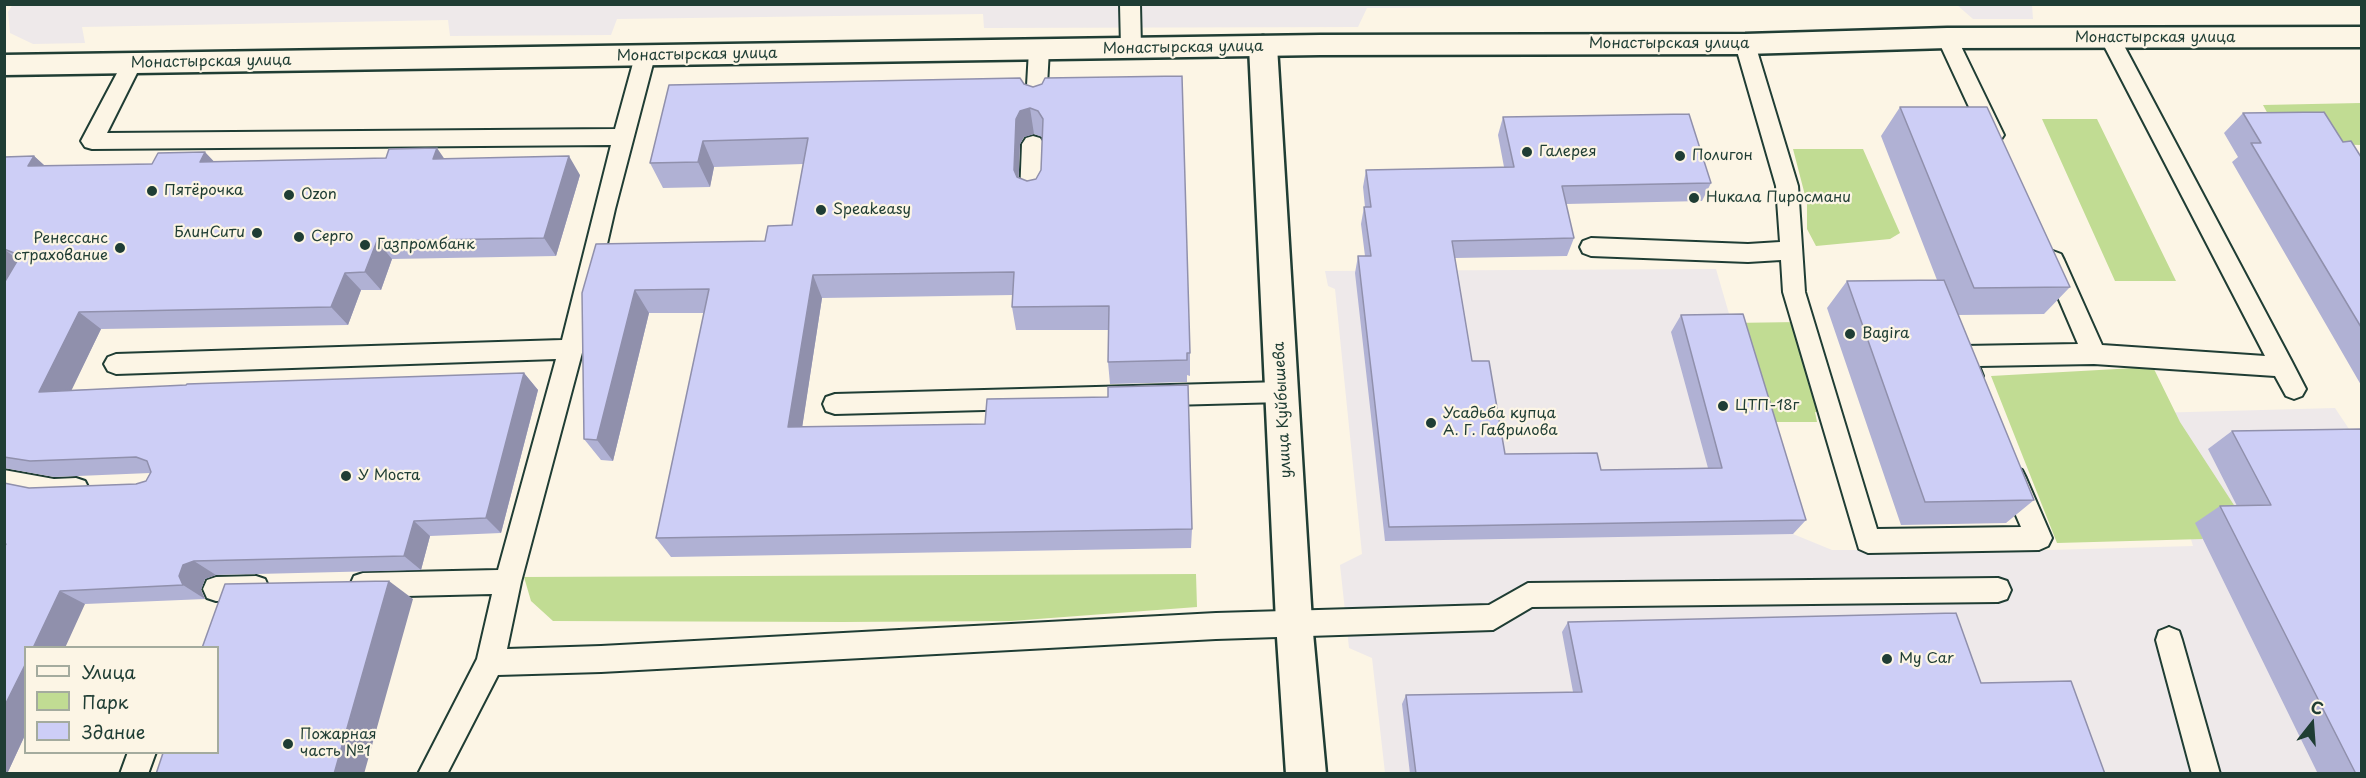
<!DOCTYPE html>
<html>
<head>
<meta charset="utf-8">
<style>
	body { margin:0 }
	#map { position:relative; width:2366px; height:778px; overflow:hidden; background:#fcf5e5; font-family:"Playpen Sans",sans-serif }
	canvas { display:block }
	.frame { position:absolute; inset:0; border:6px solid #1f3d34; pointer-events:none }
	.legend { position:absolute; left:24px; top:646px; width:195px; height:108px; box-sizing:border-box; background:#fcf5e5; border:2px solid #a4ab9e; margin:0; padding:8px 10px; list-style:none; font-size:18px; color:#1f3d34 }
	.legend li { display:flex; align-items:center; gap:12px; height:30px }
	.legend b { width:30px; border:2px solid #a4ab9e }
	.north { position:absolute; left:2282px; top:694px; width:60px; height:60px; -webkit-text-stroke:4px #fcf5e5; paint-order:stroke; rotate:17deg; font-size:16px; font-weight:700; line-height:24px; text-align:center; color:#1f3d34 }
	.north::after { content:''; display:block; margin:auto; width:21px; height:27px; background:#1f3d34; clip-path:polygon(50% 0,100% 100%,50% 72%,0 100%) }
</style>
</head>
<body>
<div id="map">
<canvas width="2366" height="778"></canvas>
<div class="frame"></div>
<ul class="legend">
<li><b style="height:8px;background:#fcf5e5"></b>Улица</li>
<li><b style="height:16px;background:#c1dc93"></b>Парк</li>
<li><b style="height:16px;background:#cdcef6"></b>Здание</li>
</ul>
<div class="north">С</div>
</div>
<script>
const c = document.querySelector('canvas').getContext('2d');
c.lineJoin = 'round';
function fill(path, color) { c.fillStyle = color; c.fill(path, 'evenodd'); }
const shape = rows => new Path2D(rows.map(r => 'M' + r).join(''));
function trace(path, color, width, dash) { c.strokeStyle = color; c.lineWidth = width; c.lineCap = dash ? 'butt' : 'round'; c.setLineDash(dash || []); c.stroke(path); }
function drawText(font, color, halo, rows, align = 'center') {
  c.font = font + ' "Playpen Sans",sans-serif'; c.lineWidth = 4.5; c.setLineDash([]); c.textBaseline = 'middle'; c.strokeStyle = halo; c.fillStyle = color; for (const [text, x, y, turn = 0] of rows) {
    c.save(); c.translate(x, y); c.rotate((+turn || 0) * Math.PI / 180); c.textAlign = isNaN(turn) ? turn : align; if (halo) c.strokeText(text, 0, 0); c.fillText(text, 0, 0); c.restore();
  }
}
fill(shape([
	[13,4,1657,5,1367,8,1358,27,984,28,983,14,617,19,611,35,450,36,448,20,82,27,85,43,33,44,10,33,8,12],
	[1957,5,2032,5,2033,19,1973,19],
	[1716,269,1793,534,1832,550,2049,550,2193,546,2153,413,2335,408,2361,447,2361,773,1385,773,1372,658,1349,648,1340,565,1362,554,1335,289,1328,286,1325,271]
]), '#eee9ea');
fill(shape([
	[2361,103,2361,145,2315,144,2276,129,2263,105],
	[2042,119,2097,119,2176,281,2115,281],
	[1793,149,1863,149,1900,233,1890,239,1816,246,1807,229,1807,203],
	[1799,322,1828,413,1815,412,1817,422,1760,422,1730,323],
	[2153,367,2180,422,2245,522,2196,523,2203,539,2057,543,1991,376],
	[1196,574,1197,607,1011,621,843,622,553,621,531,601,524,577]
]), '#c1dc93');
const service = shape([
	[1120,4,1140,4,1141,48,1138,53,1131,55,1124,53,1121,48,1120,4],
	[1947,31,1954,33,1957,38,2004,135,2000,141,1993,143,1986,141,1982,135,1937,38,1940,33,1947,31],
	[2110,31,2117,33,2120,38,2291,360,2306,389,2302,396,2294,399,2286,396,2275,376,2094,364,1979,366,1983,376,1979,383,1971,386,1963,383,1952,356,1956,349,1964,346,2078,344,2042,260,2045,254,2053,251,2061,254,2064,260,2102,345,2265,356,2100,38,2103,33,2110,31],
	[1745,37,1752,39,1755,44,1798,186,1805,292,1877,529,2021,527,2000,478,2004,470,2013,467,2022,470,2026,478,2052,538,2048,546,2039,550,1868,553,1859,549,1783,292,1781,260,1748,262,1591,256,1583,253,1580,247,1583,241,1591,238,1748,244,1780,242,1776,186,1735,44,1738,39,1745,37],
	[1039,43,1046,45,1049,50,1046,103,1043,108,1036,111,1029,108,1026,103,1029,50,1032,45,1039,43],
	[645,49,652,51,655,56,615,209,583,349,521,582,507,649,601,646,1216,613,1489,605,1528,583,1998,578,2007,581,2011,590,2007,599,1998,602,1532,607,1493,630,1216,639,601,672,498,675,447,774,418,774,477,659,492,594,363,597,354,594,350,585,354,576,363,573,498,570,556,359,116,374,108,371,104,364,108,357,116,354,562,340,611,145,92,149,85,147,81,141,125,58,132,56,139,58,142,63,107,133,615,129,635,56,638,51,645,49],
	[1033,136,1040,138,1044,144,1042,195,1039,201,1031,203,1023,201,1020,195,1022,144,1026,138,1033,136],
	[1282,382,1290,385,1294,392,1290,399,1282,402,835,414,826,411,823,404,826,397,835,394,1282,382],
	[4,470,54,479,76,478,85,481,89,489,85,497,76,500,54,501,4,492,4,470],
	[256,576,265,579,269,588,265,597,256,600,216,601,207,598,203,589,207,580,216,577,256,576],
	[2169,627,2179,631,2182,640,2220,774,2192,774,2156,640,2159,631,2169,627],
	[128,752,156,752,148,774,120,774,128,752]
]);
const tertiary = shape([
	[1263,36,1273,39,1277,46,1312,622,1326,774,1286,774,1276,622,1249,46,1253,39,1263,36]
]);
const primary = shape([
	[2362,27,2362,47,1947,48,1745,54,1320,55,4,75,4,55,1320,35,1745,34,1947,28,2362,27]
]);
trace(service, '#1f3d34', 4);
trace(tertiary, '#1f3d34', 5);
trace(primary, '#1f3d34', 5);
fill(service, '#fcf5e5');
fill(tertiary, '#fcf5e5');
fill(primary, '#fcf5e5');
fill(shape([
	[1020,78,1190,353,1190,376,1187,375,1187,382,1110,384,1108,362,1109,330,1016,330,1012,307,1013,295,822,298,802,427,1192,529,1191,548,671,557,656,538,704,313,649,313,613,461,601,460,584,439,582,293,765,241,792,225,803,164,714,167,710,187,663,188,650,163,669,85],
	[1034,134,1042,137,1041,170,1036,179,1027,181,1018,178,1020,144,1024,137],
	[1900,107,2070,287,2044,314,1958,315,2034,500,2006,523,1901,525,1827,308,1847,281,1937,280,1881,136],
	[2243,113,2343,142,2361,157,2361,385,2232,162,2238,157,2224,133],
	[1503,117,1711,183,1702,201,1566,204,1574,238,1567,256,1455,258,1472,361,1505,454,1601,470,1708,468,1671,332,1681,315,1806,520,1793,534,1385,541,1355,273,1358,256,1365,256,1361,224,1364,207,1365,207,1363,187,1366,170,1504,167,1498,135],
	[34,156,45,166,215,162,445,159,580,175,556,256,392,259,381,290,361,290,348,325,101,329,71,390,524,373,538,390,501,533,430,536,421,570,216,575,205,579,201,590,205,599,85,604,26,648,26,733,7,774,4,774,4,483,29,488,136,484,146,481,150,473,54,477,4,468,4,157],
	[2361,429,2361,774,2318,774,2195,523,2220,506,2237,506,2208,449,2232,431],
	[1568,622,1981,683,2105,774,1410,774,1402,704,1406,695,1573,692,1562,632]
]), '#b0b1d4');
fill(shape([
	[1030,108,1034,134,1024,137,1020,144,1018,195,1014,170,1016,119,1020,111],
	[703,141,714,167,710,187,698,162],
	[437,148,450,167,433,159],
	[205,152,223,171,200,162],
	[34,156,55,175,28,166],
	[569,156,580,175,556,256,544,238],
	[377,241,392,259,381,290,365,272],
	[4,249,27,267,4,290],
	[345,273,361,290,348,325,331,307],
	[813,275,822,298,799,448,788,427],
	[635,290,649,313,613,461,597,440],
	[79,312,101,329,63,408,39,392],
	[524,373,538,390,501,533,486,518],
	[414,521,430,536,421,570,404,556],
	[194,561,216,575,205,579,201,590,205,599,183,585,179,576,183,565],
	[389,581,413,599,364,774,334,774],
	[60,591,85,604,65,648,33,648],
	[26,663,26,733,7,774,4,774,4,707]
]), '#9090ac');
const building = shape([
	[1182,76,1190,353,1187,353,1187,360,1108,362,1109,306,1012,307,1014,272,813,275,788,427,985,424,987,399,1108,397,1108,387,1188,385,1192,529,656,538,709,289,635,290,597,440,584,439,582,293,596,244,765,241,768,226,792,225,808,138,703,141,698,162,650,163,669,85,1020,78,1024,84,1033,87,1042,84,1045,78,1182,76],
	[1030,108,1038,111,1043,119,1041,170,1036,179,1027,181,1017,177,1014,170,1016,119,1020,111,1030,108],
	[1900,107,1987,107,2070,287,1974,288,1900,107],
	[2324,112,2343,142,2351,141,2361,157,2361,327,2251,143,2261,143,2243,113,2324,112],
	[1689,114,1711,183,1562,186,1574,238,1452,241,1472,361,1489,361,1505,454,1597,453,1601,470,1722,468,1681,315,1743,314,1806,520,1389,527,1358,256,1371,256,1364,207,1371,207,1366,170,1514,167,1503,117,1689,114],
	[437,148,433,159,569,156,544,238,377,241,365,272,345,273,331,307,79,312,39,392,186,385,187,384,524,373,486,518,414,521,404,556,194,561,183,565,179,576,183,585,60,591,33,648,26,648,26,663,4,707,4,547,6,544,4,544,4,483,29,488,136,484,146,481,151,472,147,461,136,457,30,461,4,457,4,283,17,261,14,253,4,249,4,157,34,156,28,166,152,164,158,153,205,152,200,162,386,158,389,149,437,148],
	[1944,280,2034,500,1925,502,1847,281,1944,280],
	[2361,429,2361,774,2356,774,2220,506,2271,505,2232,431,2361,429],
	[389,581,334,774,156,774,163,753,218,753,218,648,202,648,225,584,389,581],
	[1956,613,1981,683,2071,681,2105,774,1416,774,1406,695,1582,692,1568,622,1956,613]
]);
fill(building, '#cdcef6');
trace(building, '#9090ac', 1.5);
for (const [x, y, r, color] of [
	[1527,152,6,"#1f3d34"],
	[1680,156,6,"#1f3d34"],
	[152,191,6,"#1f3d34"],
	[289,195,6,"#1f3d34"],
	[1694,198,6,"#1f3d34"],
	[821,210,6,"#1f3d34"],
	[257,233,6,"#1f3d34"],
	[299,237,6,"#1f3d34"],
	[365,245,6,"#1f3d34"],
	[120,248,6,"#1f3d34"],
	[1850,334,6,"#1f3d34"],
	[1723,406,6,"#1f3d34"],
	[1431,423,6,"#1f3d34"],
	[346,476,6,"#1f3d34"],
	[1887,659,6,"#1f3d34"],
	[288,744,6,"#1f3d34"]
]) { const dot = new Path2D(); dot.arc(x, y, r, 0, 2 * Math.PI); c.fillStyle = color; c.fill(dot); trace(dot, '#fcf5e5', 2); }
drawText('15px', '#1f3d34', '#fcf5e5', [
	["Монастырская улица",2155,38],
	["Монастырская улица",1669,44],
	["Монастырская улица",1183,48,-1],
	["Монастырская улица",697,55,-1],
	["Монастырская улица",211,62,-1],
	["улица Куйбышева",1283,410,-93]
]);
drawText('15px', '#1f3d34', '#fcf5e5', [
	["Галерея",1539,152],
	["Полигон",1692,156],
	["Пятёрочка",164,191],
	["Ozon",301,195],
	["Никала Пиросмани",1706,198],
	["Speakeasy",833,210],
	["БлинСити",245,233,"right"],
	["Серго",311,237],
	["Ренессанс",108,239,"right"],
	["страхование",108,256,"right"],
	["Газпромбанк",377,245],
	["Bagira",1862,334],
	["ЦТП-18г",1735,406],
	["Усадьба купца",1443,414],
	["А. Г. Гаврилова",1443,431],
	["У Моста",358,476],
	["My Car",1899,659],
	["Пожарная",300,735],
	["часть №1",300,752]
], 'left');
</script>
</body>
</html>
